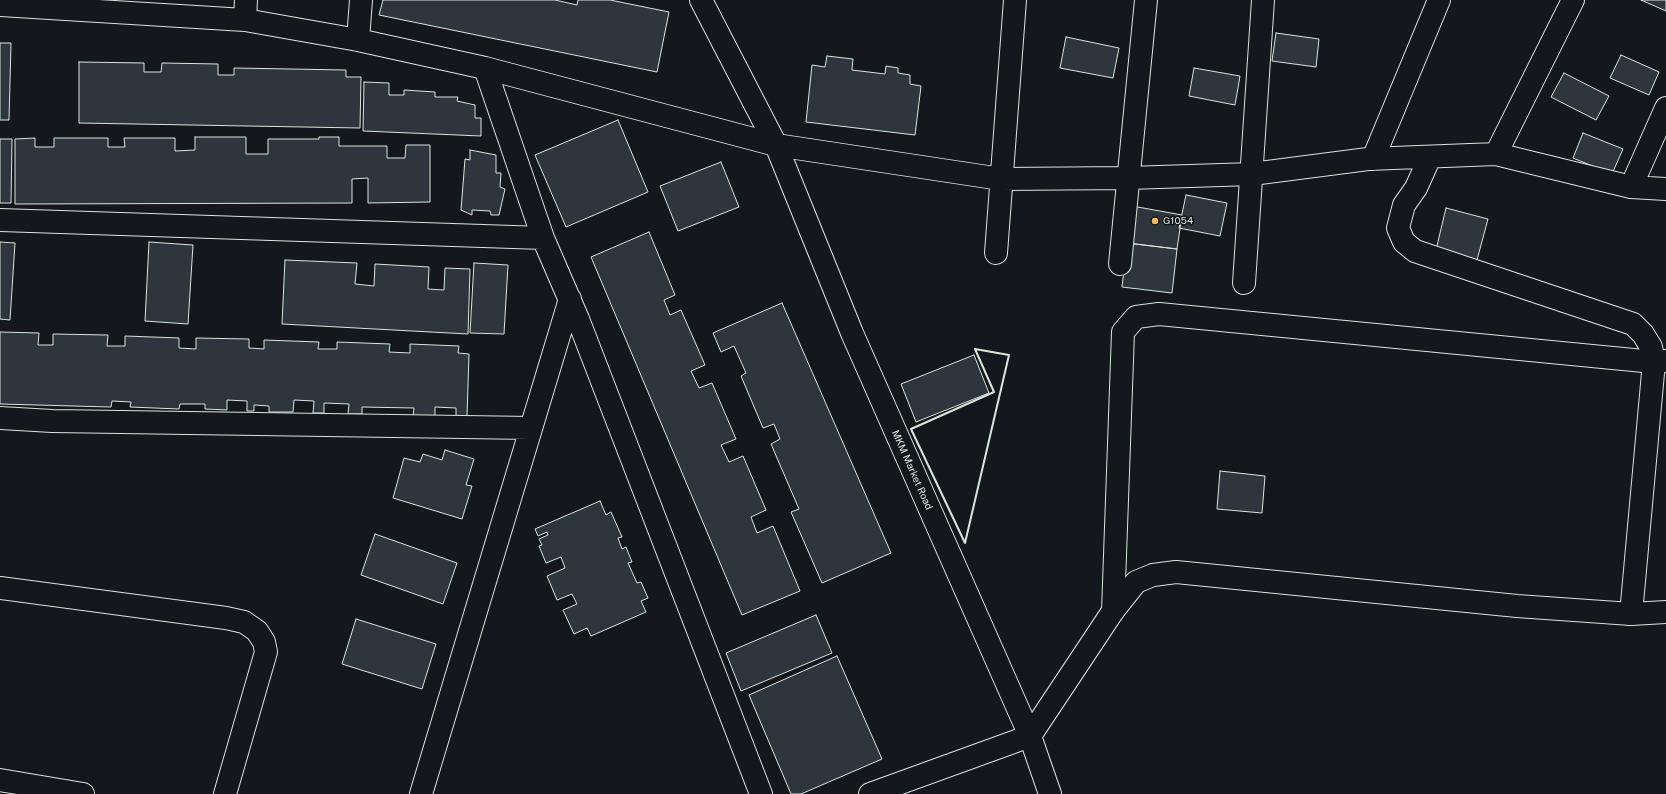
<!DOCTYPE html>
<html>
<head>
<meta charset="utf-8">
<style>
	body { margin:0 }
	canvas { display:block; background:#14181c }
</style>
</head>
<body>
<canvas width="1666" height="794"></canvas>
<script>
const c = document.querySelector('canvas').getContext('2d');
c.lineJoin = 'round';
function fill(path, color) { c.fillStyle = color; c.fill(path, 'evenodd'); }
const shape = rows => new Path2D(rows.map(r => 'M' + r).join(''));
function trace(path, color, width, dash) { c.strokeStyle = color; c.lineWidth = width; c.lineCap = dash ? 'butt' : 'round'; c.setLineDash(dash || []); c.stroke(path); }
function drawText(font, color, halo, rows, align = 'center') {
  c.font = font + ' "Public Sans",sans-serif'; c.lineWidth = 3; c.setLineDash([]); c.textBaseline = 'middle'; c.strokeStyle = halo; c.fillStyle = color; for (const [text, x, y, turn = 0] of rows) {
    c.save(); c.translate(x, y); c.rotate((+turn || 0) * Math.PI / 180); c.textAlign = isNaN(turn) ? turn : align; if (halo) c.strokeText(text, 0, 0); c.fillText(text, 0, 0); c.restore();
  }
}
const building = shape([
	[383,0,555,0,577,5,578,0,610,0,669,12,657,72,379,15,383,0],
	[1641,0,1666,0,1666,11,1641,0],
	[1276,33,1319,39,1316,67,1272,61,1276,33],
	[1066,37,1119,48,1113,78,1060,68,1066,37],
	[0,43,11,43,9,120,0,120,0,43],
	[1621,55,1659,72,1649,95,1610,78,1621,55],
	[827,56,853,59,852,70,885,74,886,66,898,68,898,73,910,75,910,84,921,86,915,135,806,122,812,65,825,67,827,56],
	[79,62,144,63,144,72,161,72,162,63,218,64,218,75,234,75,234,68,346,70,346,77,361,77,360,128,79,123,79,62],
	[1194,68,1240,76,1235,105,1189,96,1194,68],
	[1564,73,1609,96,1596,120,1551,97,1564,73],
	[364,82,389,83,389,95,404,95,404,90,435,92,435,97,458,97,457,101,475,105,475,118,481,118,481,136,363,131,364,82],
	[618,120,648,192,566,227,535,155,618,120],
	[1583,133,1623,149,1612,174,1573,158,1583,133],
	[195,137,246,137,246,154,268,154,268,139,319,139,319,137,339,137,339,146,387,146,387,158,405,158,406,145,430,145,430,202,368,203,368,178,352,179,352,203,15,204,15,139,35,138,35,147,54,147,54,138,108,138,108,147,125,147,124,138,175,138,175,151,195,150,195,137],
	[0,139,12,139,11,203,0,203,0,139],
	[470,150,496,155,496,173,501,173,500,187,505,189,499,215,491,215,490,211,472,210,472,215,461,210,465,159,470,160,470,150],
	[721,162,739,207,678,231,660,186,721,162],
	[1186,195,1227,203,1220,236,1179,228,1186,195],
	[1132,206,1182,215,1177,249,1127,243,1132,206],
	[1446,208,1488,219,1477,260,1436,250,1446,208],
	[649,232,675,295,664,300,670,315,681,310,705,365,691,371,699,388,712,383,736,439,721,445,729,462,743,456,766,510,751,517,757,533,773,526,800,591,742,615,591,257,649,232],
	[0,242,15,243,10,320,0,319,0,242],
	[149,242,193,245,188,324,145,321,149,242],
	[1127,243,1177,249,1172,293,1122,287,1127,243],
	[285,260,357,263,355,284,374,286,375,264,429,267,428,289,444,290,445,268,470,269,468,334,282,324,285,260],
	[474,263,508,265,504,334,470,333,474,263],
	[782,303,891,553,822,583,791,512,799,509,771,444,780,439,774,424,763,428,741,376,746,373,734,346,721,352,713,333,782,303],
	[0,332,39,333,38,345,53,345,53,334,108,335,107,346,125,346,125,336,179,338,179,348,196,349,196,338,249,339,249,348,264,349,264,340,319,342,318,349,337,349,337,342,390,344,389,352,410,353,410,344,459,346,458,353,469,354,467,417,456,417,456,408,435,407,435,416,413,416,414,408,362,407,362,414,348,414,349,404,324,403,324,413,313,413,314,401,294,400,293,412,269,412,269,406,254,405,254,411,247,411,247,401,227,400,227,410,205,409,205,404,180,404,179,409,130,407,131,402,112,401,111,407,0,404,0,332],
	[974,355,989,393,916,422,901,384,974,355],
	[445,450,474,459,466,485,472,486,462,519,393,498,404,458,420,462,423,454,442,460,445,450],
	[1220,471,1265,476,1262,513,1217,509,1220,471],
	[600,501,606,515,611,512,622,537,618,538,622,549,626,547,632,562,628,563,637,583,641,582,648,598,641,601,646,612,591,636,587,628,574,634,563,610,577,604,572,594,557,600,547,576,565,568,561,557,546,563,539,546,542,545,539,539,548,535,547,532,538,536,535,529,600,501],
	[375,534,457,563,443,604,361,575,375,534],
	[816,615,832,653,741,691,726,653,816,615],
	[356,619,436,644,422,689,342,664,356,619],
	[837,656,882,759,801,794,791,794,749,695,837,656]
]);
fill(building, '#2c363c');
trace(building, '#d8e6dc', 1);
const minor = shape([
	[0,5,245,20,358,40,485,68,776,145,1001,179,1128,178,1252,174,1368,159,1496,154,1631,187,1666,189],
	[245,20,246,0],
	[358,40,361,0],
	[485,68,543,238,578,319,761,794],
	[1496,154,1573,0],
	[1430,157,1416,188,1404,205,1398,228,1404,242,1415,251,1633,324,1643,334,1651,347,1654,362,1631,614],
	[1373,159,1439,0],
	[1631,187,1666,108],
	[0,220,543,238],
	[996,253,1015,0],
	[1120,264,1146,0],
	[1244,283,1263,0],
	[0,418,52,421,531,428],
	[0,588,226,618,244,622,257,631,264,642,266,652,225,794],
	[1113,611,1123,332,1136,317,1159,314,1654,362,1666,361],
	[0,780,83,794],
	[421,794,570,299],
	[870,794,1030,736]
]);
const tertiary = shape([
	[701,0,776,145,852,333,1030,736,1050,794],
	[1030,736,1113,611,1136,582,1153,575,1176,572,1517,606,1631,614,1666,612]
]);
trace(minor, '#d8e6dc', 24);
trace(tertiary, '#d8e6dc', 24);
trace(minor, '#14181c', 22);
trace(tertiary, '#14181c', 22);
trace(shape([
	[975,349,1009,355,965,543,911,429,994,392,975,349]
]), '#d8e6dc', 2);
for (const [x, y, r, color] of [
	[1155,221,4,"#ffb74d"]
]) { const dot = new Path2D(); dot.arc(x, y, r, 0, 2 * Math.PI); c.fillStyle = color; c.fill(dot); trace(dot, '#14181c', 1.5); }
drawText('10px', '#d8e6dc', '#14181c', [
	["G1054",1163,221]
], 'left');
drawText('10px', '#d8e6dc', '#14181c', [
	["MKM Market Road",912,470,66]
]);
</script>
</body>
</html>
